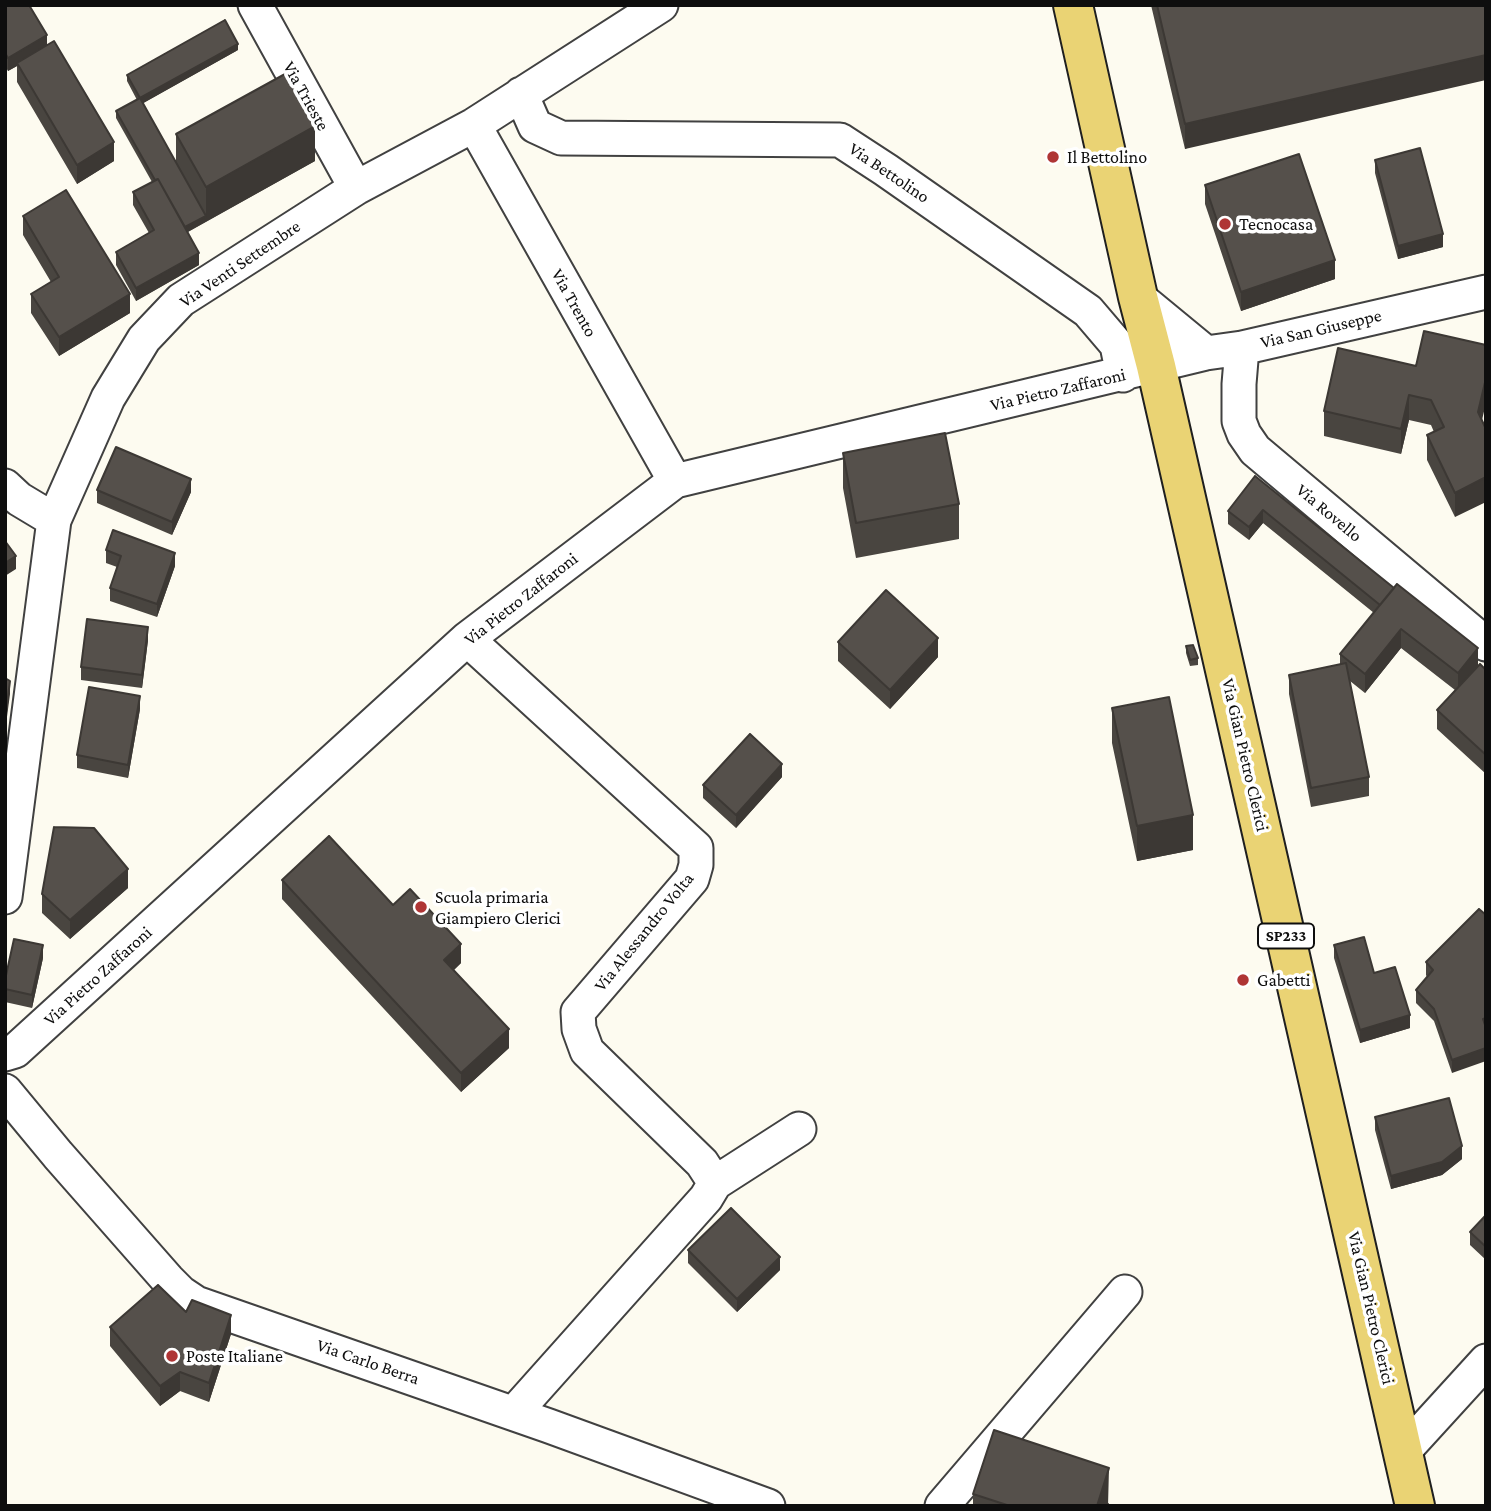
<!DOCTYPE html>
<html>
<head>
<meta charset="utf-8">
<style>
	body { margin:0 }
	#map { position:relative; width:1491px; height:1511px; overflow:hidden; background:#fdfbf0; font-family:"Crimson Pro",serif }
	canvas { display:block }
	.frame { position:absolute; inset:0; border:7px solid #0e0e0e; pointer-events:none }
</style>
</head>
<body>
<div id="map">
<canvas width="1491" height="1511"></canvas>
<div class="frame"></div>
</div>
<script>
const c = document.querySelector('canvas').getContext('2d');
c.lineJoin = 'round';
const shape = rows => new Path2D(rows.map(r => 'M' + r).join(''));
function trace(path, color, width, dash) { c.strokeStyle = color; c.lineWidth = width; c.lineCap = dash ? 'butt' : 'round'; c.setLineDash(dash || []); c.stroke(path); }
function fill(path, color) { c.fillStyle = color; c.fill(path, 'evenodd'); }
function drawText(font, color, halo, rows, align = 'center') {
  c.font = font + ' "Crimson Pro",serif'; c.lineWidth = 7; c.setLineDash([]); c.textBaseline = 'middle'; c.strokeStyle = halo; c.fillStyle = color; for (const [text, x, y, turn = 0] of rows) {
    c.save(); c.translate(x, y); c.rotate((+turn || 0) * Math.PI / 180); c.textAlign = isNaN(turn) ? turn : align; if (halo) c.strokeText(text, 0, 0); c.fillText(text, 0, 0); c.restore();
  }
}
const minor = shape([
	[255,5,356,188],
	[521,94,535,126,561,138,840,140,886,170,1088,311,1117,345,1123,375],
	[474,125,675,481],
	[1138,297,1206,353],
	[1242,348,1239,384,1239,421,1244,434,1255,450,1486,644],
	[5,486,19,499,54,520],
	[467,639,696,848,696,865,692,879,578,1012,579,1029,587,1051,702,1163,715,1183,706,1198,514,1413],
	[5,897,54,520,108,398,144,339,181,300,356,188,474,125,661,5],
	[5,1054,15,1051,467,639,675,481,1206,353,1242,348,1486,292],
	[5,1091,58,1155,168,1280,181,1293,196,1303,549,1426,768,1506],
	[715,1183,799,1129],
	[1403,1452,1486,1361],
	[942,1506,1125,1292]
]);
const primary = shape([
	[1073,5,1138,297,1156,366,1415,1506]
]);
trace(minor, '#414141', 37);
trace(primary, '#1f1f1f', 42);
trace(minor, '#fff', 33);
trace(primary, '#ead374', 38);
fill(shape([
	[5,5,47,45,114,161,77,184,17,82,17,66,8,71,5,66],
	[1151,5,1486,5,1185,149],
	[238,50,143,103,176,163,176,134,315,161,188,232,199,265,136,301,116,265,116,252,149,233,133,205,133,192,152,182,116,118,116,111,137,100,127,81,127,75],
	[1375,160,1443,247,1398,259,1375,173],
	[1205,185,1335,279,1241,311,1205,204],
	[23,216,130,313,59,356,31,313,31,294,51,282,23,235],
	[1338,348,1482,420,1455,517,1427,460,1427,435,1434,432,1431,425,1409,420,1401,454,1324,436,1324,411],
	[843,453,959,504,959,539,856,558,843,488],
	[1255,476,1478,666,1486,670,1486,774,1437,729,1437,710,1455,690,1401,648,1365,693,1350,681,1369,777,1369,796,1311,807,1289,694,1289,675,1340,665,1340,654,1374,613,1263,523,1249,540,1228,524,1228,511],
	[97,490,191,492,172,535,97,503],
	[106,550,175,566,157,617,110,601,110,588,117,567,106,563],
	[148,640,142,688,81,680,81,667],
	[838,642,938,657,890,709,838,661],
	[1186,646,1198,658,1198,665,1190,666,1186,653],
	[1112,708,1193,850,1137,861,1112,743],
	[140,709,128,778,77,768,77,755],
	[782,777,736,828,703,798,703,785],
	[282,880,393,905,461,963,454,970,509,1048,461,1092,282,899],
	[128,888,70,939,42,913,42,894],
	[1486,915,1452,1073,1434,1021,1416,1003,1416,990,1427,977,1426,975,1426,962],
	[1334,945,1374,973,1410,1028,1360,1043,1334,958],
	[43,958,32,1008,5,1002,5,980],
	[1375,1117,1462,1159,1442,1175,1391,1189,1375,1130],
	[1486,1215,1486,1260,1470,1245,1470,1232],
	[688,1250,780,1270,737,1312,688,1263],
	[186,1312,231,1334,209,1402,180,1391,160,1406,110,1346,110,1327],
	[973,1494,1109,1503,1108,1506,973,1506]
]), '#494540');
fill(shape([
	[47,35,47,47,17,63,17,66,8,71,8,58],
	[238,44,238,50,140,105,140,98],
	[1486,55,1486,80,1185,149,1185,124],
	[315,126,315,161,182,235,182,229,206,216,206,187],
	[114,142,114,161,77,184,77,165],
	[1443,234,1443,247,1398,259,1398,246],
	[199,253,199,265,136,301,136,288],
	[1335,260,1335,279,1241,311,1241,292],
	[130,294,130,313,59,356,59,337],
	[1486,378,1486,403,1478,437,1478,412],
	[1409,395,1409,420,1401,454,1401,429],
	[1486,477,1486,502,1455,517,1455,493],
	[191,479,191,492,172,535,172,522],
	[1263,510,1263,523,1249,540,1249,527],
	[175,553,175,566,157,617,157,604],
	[16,556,16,569,5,576,5,563],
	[148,627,148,640,142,688,142,675],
	[1401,629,1401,648,1365,693,1365,674],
	[938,638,938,657,890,709,890,690],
	[1478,648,1478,667,1458,692,1458,673],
	[10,681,10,694,5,732,5,720],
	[140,696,140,709,128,778,128,765],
	[782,764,782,777,736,828,736,815],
	[1193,815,1193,850,1137,861,1137,826],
	[128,869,128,888,70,939,70,920],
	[461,944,461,963,444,979,444,960],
	[43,945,43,958,32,1008,32,995],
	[1410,1015,1410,1028,1360,1043,1360,1030],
	[509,1029,509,1048,461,1092,461,1073],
	[1486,1048,1486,1061,1452,1073,1452,1060],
	[1462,1146,1462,1159,1442,1175,1391,1189,1391,1176],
	[780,1257,780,1270,737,1312,737,1299],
	[231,1315,231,1334,209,1402,209,1383],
	[180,1372,180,1391,160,1406,160,1386],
	[1109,1468,1108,1506,1097,1506]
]), '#3c3834');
const building = shape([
	[5,5,29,5,47,35,8,58,5,53,5,5],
	[1157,5,1486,5,1486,55,1185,124,1157,5],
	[225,20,238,44,140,98,127,75,225,20],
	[54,41,114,142,77,165,17,63,54,41],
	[285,74,315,126,206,187,176,134,285,74],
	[140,98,206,216,185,227,158,179,155,180,116,111,140,98],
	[1420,148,1443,234,1398,246,1375,160,1420,148],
	[1299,154,1335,260,1241,292,1205,185,1299,154],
	[158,179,199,253,136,288,116,252,154,230,133,192,158,179],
	[66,190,130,294,59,337,31,294,59,277,23,216,66,190],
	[1424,331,1486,345,1486,378,1478,412,1486,429,1486,477,1455,493,1427,435,1444,427,1431,400,1409,395,1401,429,1324,411,1338,348,1416,366,1424,331],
	[945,433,959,504,856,523,843,453,945,433],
	[116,447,191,479,172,522,97,490,116,447],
	[1255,476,1394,588,1380,605,1263,510,1249,527,1228,511,1255,476],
	[113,530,175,553,157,604,110,588,121,556,106,550,113,530],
	[5,541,16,556,5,563,5,541],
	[1397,584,1478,648,1458,673,1401,629,1365,674,1340,654,1397,584],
	[886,590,938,638,890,690,838,642,886,590],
	[87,619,148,627,142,675,81,667,87,619],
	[1193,645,1198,658,1190,660,1186,646,1193,645],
	[1346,663,1369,777,1311,788,1289,675,1346,663],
	[1480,664,1486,670,1486,755,1437,710,1480,664],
	[5,678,10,681,5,720,5,678],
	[89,687,140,696,128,765,77,755,89,687],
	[1169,697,1193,815,1137,826,1112,708,1169,697],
	[750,734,782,764,736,815,703,785,750,734],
	[54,827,94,828,128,869,70,920,42,894,54,827],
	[329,836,393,905,410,889,461,944,444,960,509,1029,461,1073,282,880,329,836],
	[1479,909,1486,915,1486,1018,1483,1019,1486,1028,1486,1048,1452,1060,1434,1009,1416,990,1433,970,1426,962,1479,909],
	[1364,937,1374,973,1395,967,1410,1015,1360,1030,1334,945,1364,937],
	[14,939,43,945,32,995,5,989,5,980,14,939],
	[1449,1098,1462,1146,1442,1162,1391,1176,1375,1117,1449,1098],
	[731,1208,780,1257,737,1299,688,1250,731,1208],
	[1486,1215,1486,1247,1470,1232,1486,1215],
	[158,1285,186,1312,192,1300,231,1315,209,1383,180,1372,160,1386,110,1327,158,1285],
	[994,1430,1109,1468,1097,1506,1010,1506,973,1494,994,1430]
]);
fill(building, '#55504b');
trace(building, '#3c3834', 2);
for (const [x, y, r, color] of [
	[1053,157,7,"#af3535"],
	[1225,224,7,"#af3535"],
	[421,907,7,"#af3535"],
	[1243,980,7,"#af3535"],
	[172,1356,7,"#af3535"]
]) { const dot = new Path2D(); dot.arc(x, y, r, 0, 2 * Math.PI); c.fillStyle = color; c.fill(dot); trace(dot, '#fff', 2.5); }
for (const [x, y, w] of [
	[1286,936,56]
]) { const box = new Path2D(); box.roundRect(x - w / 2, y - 12.5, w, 25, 5); c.fillStyle = '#fff'; c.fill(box); trace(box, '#0e0e0e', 2); }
drawText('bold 16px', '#0e0e0e', null, [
	["SP233",1286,936]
]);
drawText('18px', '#0e0e0e', '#fff', [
	["Via Trieste",306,96,61],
	["Via Bettolino",889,173,34],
	["Via Venti Settembre",240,264,-34],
	["Via Trento",574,303,61],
	["Via San Giuseppe",1321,329,-13],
	["Via Pietro Zaffaroni",1058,390,-13],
	["Via Rovello",1329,513,40],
	["Via Pietro Zaffaroni",521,599,-38],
	["Via Gian Pietro Clerici",1245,755,77],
	["Via Alessandro Volta",644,932,-51],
	["Via Pietro Zaffaroni",98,976,-42],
	["Via Gian Pietro Clerici",1371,1308,77],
	["Via Carlo Berra",368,1362,19]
]);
drawText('18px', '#0e0e0e', '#fff', [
	["Il Bettolino",1067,157],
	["Tecnocasa",1239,224],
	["Scuola primaria",435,897],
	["Giampiero Clerici",435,918],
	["Gabetti",1257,980],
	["Poste Italiane",186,1356]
], 'left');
</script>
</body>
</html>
